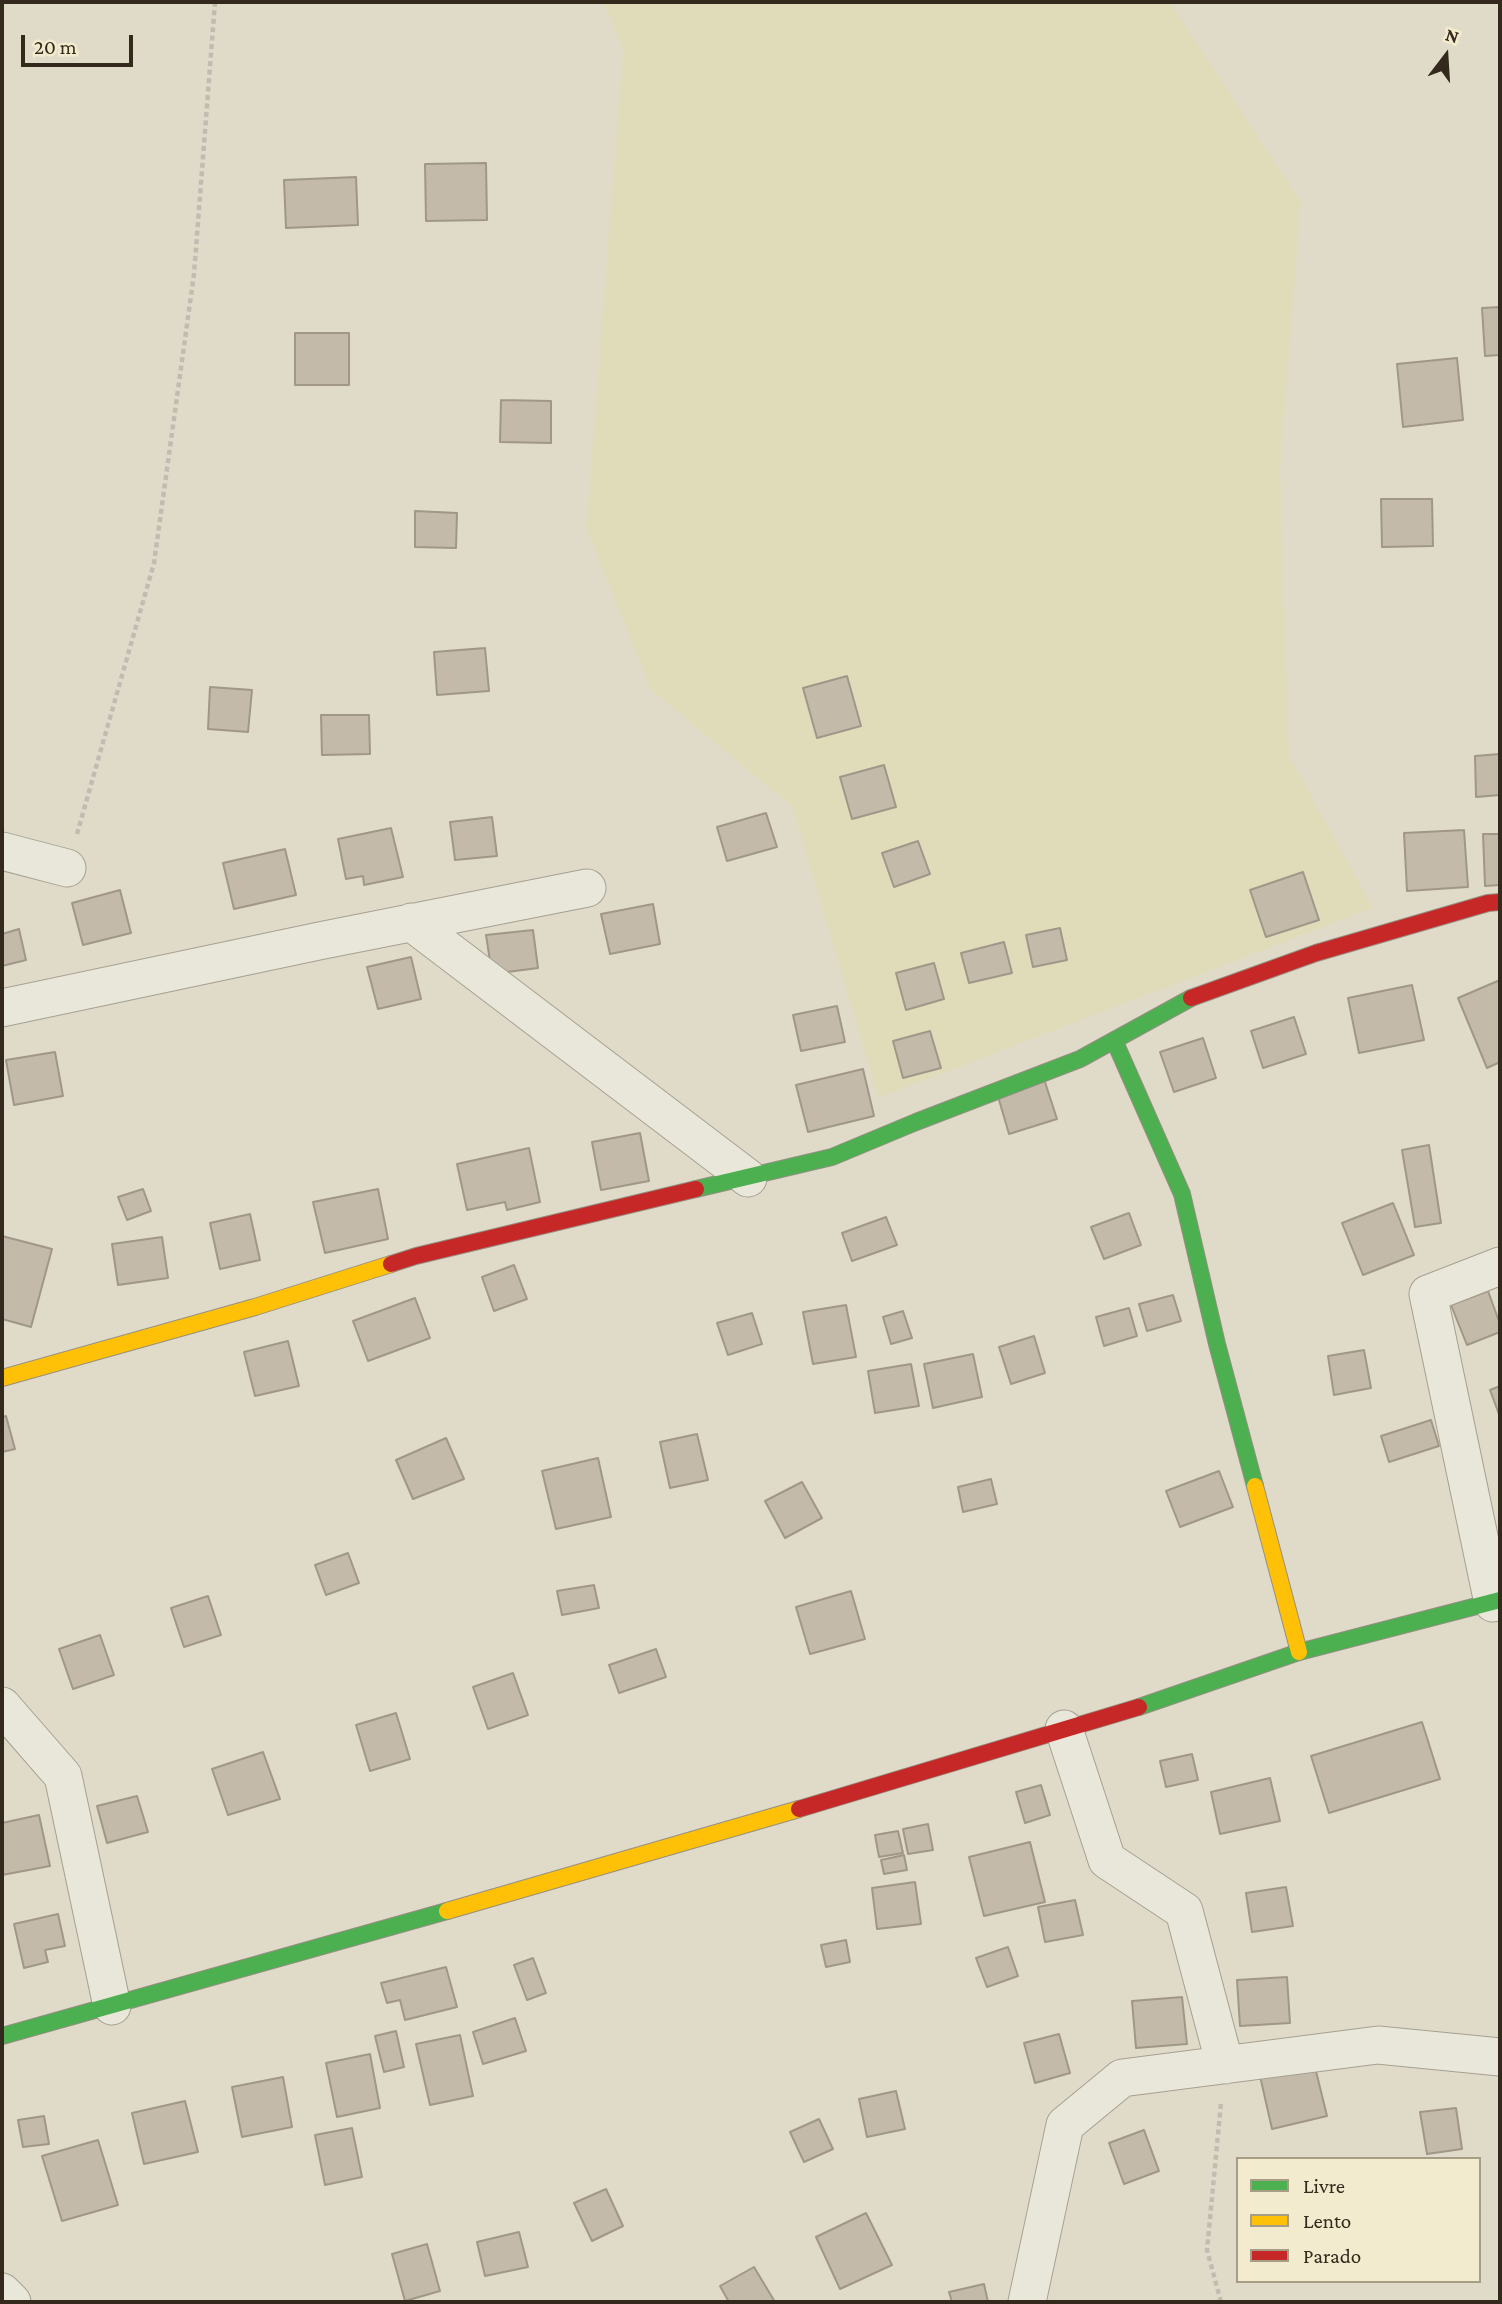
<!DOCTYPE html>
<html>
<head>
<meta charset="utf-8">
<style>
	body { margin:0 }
	#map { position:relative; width:1502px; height:2304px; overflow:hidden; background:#e0dbc8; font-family:"Crimson Pro",serif }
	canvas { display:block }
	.frame { position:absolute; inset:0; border:4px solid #33291c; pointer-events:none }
	.legend { position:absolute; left:1236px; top:2157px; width:245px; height:126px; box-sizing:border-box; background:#f3ebcd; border:2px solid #a69d86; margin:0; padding:9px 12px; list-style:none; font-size:21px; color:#33291c }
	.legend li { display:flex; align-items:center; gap:14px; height:35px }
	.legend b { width:35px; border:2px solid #a69d86 }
	.north { position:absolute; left:1411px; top:21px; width:70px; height:70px; -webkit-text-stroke:5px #f3ebcd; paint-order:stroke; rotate:17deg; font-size:19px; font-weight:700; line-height:28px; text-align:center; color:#33291c }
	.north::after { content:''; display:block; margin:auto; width:24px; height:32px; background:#33291c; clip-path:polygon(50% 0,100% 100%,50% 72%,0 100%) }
	.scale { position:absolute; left:21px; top:35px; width:112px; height:32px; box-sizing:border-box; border:4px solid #33291c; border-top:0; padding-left:9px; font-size:21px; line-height:24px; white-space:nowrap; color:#33291c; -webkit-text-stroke:5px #f3ebcd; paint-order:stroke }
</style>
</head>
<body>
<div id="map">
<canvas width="1502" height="2304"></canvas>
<div class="frame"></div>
<ul class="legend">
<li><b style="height:9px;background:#4caf50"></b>Livre</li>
<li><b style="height:9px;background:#ffc107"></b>Lento</li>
<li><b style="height:9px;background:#c62828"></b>Parado</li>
</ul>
<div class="north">N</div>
<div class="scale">20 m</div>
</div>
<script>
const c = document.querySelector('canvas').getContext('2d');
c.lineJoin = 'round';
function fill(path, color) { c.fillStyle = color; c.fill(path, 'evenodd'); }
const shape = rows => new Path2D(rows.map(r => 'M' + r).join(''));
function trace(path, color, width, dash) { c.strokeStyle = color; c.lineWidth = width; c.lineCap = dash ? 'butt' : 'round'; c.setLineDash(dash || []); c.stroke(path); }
fill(shape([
	[603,2,1170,2,1301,202,1280,469,1289,755,1373,908,878,1098,792,806,651,690,586,528,623,49]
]), '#e0dcb9');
const building = shape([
	[486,163,487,220,426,221,425,164,486,163],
	[356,177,358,225,286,228,284,180,356,177],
	[1500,307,1500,355,1485,356,1482,308,1500,307],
	[295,333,349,333,349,385,295,385,295,333],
	[1457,358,1463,420,1403,427,1397,364,1457,358],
	[501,400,551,401,551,443,500,442,501,400],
	[1381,499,1432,499,1433,546,1382,547,1381,499],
	[415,511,457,513,456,548,415,547,415,511],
	[485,648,489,691,437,695,434,652,485,648],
	[847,676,861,726,817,738,803,688,847,676],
	[210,687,252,690,248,732,208,729,210,687],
	[321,715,369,715,370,754,322,755,321,715],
	[1500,754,1500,795,1476,797,1475,756,1500,754],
	[884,765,896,807,852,819,840,777,884,765],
	[766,813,777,847,727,861,717,827,766,813],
	[492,817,497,856,455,860,450,822,492,817],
	[391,828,403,877,364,885,363,876,346,879,338,839,391,828],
	[1464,830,1468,887,1407,891,1404,833,1464,830],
	[1483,834,1500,834,1500,885,1485,886,1483,834],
	[918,841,930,874,894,887,882,853,918,841],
	[285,849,296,895,234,909,223,863,285,849],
	[1303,872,1319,920,1266,937,1250,890,1303,872],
	[120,890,131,933,83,945,72,903,120,890],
	[653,904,660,944,610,954,601,914,653,904],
	[1060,928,1067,960,1033,967,1026,935,1060,928],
	[19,929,26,960,2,966,2,934,19,929],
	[533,930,538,968,492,974,486,935,533,930],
	[1004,942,1012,973,969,983,961,953,1004,942],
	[411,957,421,999,378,1009,367,967,411,957],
	[934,963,944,999,906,1010,896,973,934,963],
	[1500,980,1500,1062,1487,1068,1458,998,1500,980],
	[1412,985,1424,1040,1359,1053,1348,998,1412,985],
	[837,1006,845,1042,801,1051,793,1015,837,1006],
	[1294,1017,1306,1054,1263,1068,1251,1031,1294,1017],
	[930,1031,941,1068,903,1078,893,1041,930,1031],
	[1203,1038,1216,1078,1174,1092,1160,1052,1203,1038],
	[55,1052,63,1096,14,1105,6,1060,55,1052],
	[863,1069,874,1116,808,1132,796,1085,863,1069],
	[1044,1079,1057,1119,1009,1134,997,1093,1044,1079],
	[640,1133,649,1181,601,1190,592,1142,640,1133],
	[1429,1145,1441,1223,1415,1227,1402,1150,1429,1145],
	[529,1148,540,1202,507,1210,505,1202,467,1210,457,1164,529,1148],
	[143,1189,151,1211,127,1220,118,1197,143,1189],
	[378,1189,388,1239,325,1253,313,1202,378,1189],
	[1393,1203,1414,1255,1363,1275,1342,1223,1393,1203],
	[1129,1213,1141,1245,1104,1259,1091,1227,1129,1213],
	[250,1214,260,1260,220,1269,210,1223,250,1214],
	[886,1217,897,1245,852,1261,842,1233,886,1217],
	[2,1236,52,1249,31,1327,2,1319,2,1236],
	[162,1237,168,1278,118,1285,112,1244,162,1237],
	[514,1265,527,1299,494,1311,482,1277,514,1265],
	[1488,1291,1500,1324,1500,1332,1467,1345,1451,1305,1488,1291],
	[1173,1295,1181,1321,1147,1331,1139,1304,1173,1295],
	[415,1298,430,1338,368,1361,353,1321,415,1298],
	[846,1305,856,1357,813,1364,803,1312,846,1305],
	[1129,1308,1137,1336,1104,1346,1096,1317,1129,1308],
	[903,1311,912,1338,891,1344,883,1317,903,1311],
	[752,1313,762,1344,728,1355,717,1323,752,1313],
	[1034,1336,1045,1373,1011,1384,999,1347,1034,1336],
	[288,1341,299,1386,255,1396,244,1352,288,1341],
	[1364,1350,1371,1388,1334,1395,1328,1356,1364,1350],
	[973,1354,982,1397,933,1408,924,1364,973,1354],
	[911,1364,919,1406,875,1413,868,1371,911,1364],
	[1500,1386,1500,1417,1490,1390,1500,1386],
	[6,1416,15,1449,2,1452,2,1417,6,1416],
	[1431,1420,1439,1446,1389,1462,1381,1436,1431,1420],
	[697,1434,708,1480,670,1488,660,1442,697,1434],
	[446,1438,464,1479,413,1499,396,1460,446,1438],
	[598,1458,611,1517,556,1529,542,1471,598,1458],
	[1219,1471,1233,1507,1180,1527,1166,1491,1219,1471],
	[991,1479,997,1504,963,1512,958,1487,991,1479],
	[802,1482,822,1518,785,1538,765,1501,802,1482],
	[348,1553,359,1583,326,1595,315,1565,348,1553],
	[594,1585,599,1608,562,1615,557,1591,594,1585],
	[851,1591,865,1639,810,1654,796,1607,851,1591],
	[208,1596,221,1635,184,1647,171,1608,208,1596],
	[100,1635,114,1675,73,1689,59,1649,100,1635],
	[656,1649,666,1677,619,1693,609,1665,656,1649],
	[513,1673,528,1715,488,1729,473,1687,513,1673],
	[396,1713,410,1759,370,1771,356,1725,396,1713],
	[1422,1722,1440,1779,1329,1813,1311,1756,1422,1722],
	[263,1752,280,1799,228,1815,212,1769,263,1752],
	[1192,1754,1198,1780,1166,1787,1160,1761,1192,1754],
	[1270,1778,1280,1821,1220,1834,1211,1792,1270,1778],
	[1041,1785,1050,1815,1025,1823,1016,1792,1041,1785],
	[137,1796,148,1832,107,1843,97,1806,137,1796],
	[39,1815,50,1866,2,1875,2,1823,39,1815],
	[928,1824,933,1850,908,1854,903,1829,928,1824],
	[898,1831,903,1853,879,1857,875,1835,898,1831],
	[1030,1842,1045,1902,984,1916,969,1857,1030,1842],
	[904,1855,907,1870,884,1874,881,1860,904,1855],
	[915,1882,921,1924,877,1929,872,1888,915,1882],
	[1286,1887,1293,1926,1252,1932,1246,1893,1286,1887],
	[1075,1900,1083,1935,1045,1942,1038,1907,1075,1900],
	[58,1914,65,1946,45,1950,48,1962,24,1968,14,1924,58,1914],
	[846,1940,850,1962,826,1967,821,1945,846,1940],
	[1008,1947,1018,1976,987,1987,976,1958,1008,1947],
	[533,1958,546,1993,527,2000,514,1965,533,1958],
	[446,1967,457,2007,405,2020,400,2000,387,2003,381,1983,446,1967],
	[1287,1977,1290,2023,1240,2026,1237,1980,1287,1977],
	[1182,1997,1187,2044,1136,2048,1132,2001,1182,1997],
	[515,2018,526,2051,483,2064,473,2032,515,2018],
	[396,2031,404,2067,384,2072,375,2036,396,2031],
	[1059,2034,1070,2073,1035,2083,1024,2043,1059,2034],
	[460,2035,473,2096,430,2105,416,2044,460,2035],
	[370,2054,380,2108,337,2117,326,2063,370,2054],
	[1314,2063,1327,2116,1272,2129,1260,2076,1314,2063],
	[283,2077,292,2127,242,2137,232,2087,283,2077],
	[896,2091,905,2129,867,2137,859,2099,896,2091],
	[185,2101,198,2152,144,2164,132,2113,185,2101],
	[1456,2108,1462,2149,1427,2154,1420,2112,1456,2108],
	[44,2116,49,2144,23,2147,18,2120,44,2116],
	[819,2119,833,2149,804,2162,790,2132,819,2119],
	[352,2128,362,2177,325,2185,315,2135,352,2128],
	[1144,2130,1159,2171,1124,2184,1109,2143,1144,2130],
	[98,2140,118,2205,62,2221,42,2156,98,2140],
	[606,2189,623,2226,592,2241,574,2203,606,2189],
	[866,2213,892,2265,840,2289,816,2237,866,2213],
	[519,2232,528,2267,485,2276,477,2242,519,2232],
	[427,2244,440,2291,405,2301,392,2254,427,2244],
	[754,2267,775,2302,729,2302,720,2286,754,2267],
	[984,2284,988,2302,952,2302,949,2292,984,2284]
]);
fill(building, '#c4baaa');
trace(building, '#a09788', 2);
const street = shape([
	[2,851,67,868],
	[411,922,748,1178],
	[2,1008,319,941,587,888],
	[1493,1603,1428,1294,1500,1266],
	[2,1706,63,1776,112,2006],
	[1064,1729,1107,1860,1184,1911,1225,2065],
	[2,2292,12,2302],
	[1027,2302,1065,2125,1122,2078,1378,2045,1500,2057]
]);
const fast = shape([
	[1114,1040,1182,1194,1217,1344,1255,1486],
	[696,1189,832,1157,916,1122,1080,1059,1191,998],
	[1139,1707,1299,1652,1500,1600],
	[2,2036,447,1911]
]);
const slow = shape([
	[2,1378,255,1307,391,1264],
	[1255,1486,1299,1652],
	[447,1911,799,1809]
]);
const jam = shape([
	[1191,998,1316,953,1488,903,1500,902],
	[391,1264,416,1256,696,1189],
	[799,1809,1139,1707]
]);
trace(street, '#a5a092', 39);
trace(fast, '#958f82', 18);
trace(slow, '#958f82', 18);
trace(jam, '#958f82', 18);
trace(shape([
	[77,834,154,563,194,274,215,2],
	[1221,2302,1207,2250,1221,2103]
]), '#c1bcb2', 4.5, [5, 3.5]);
trace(street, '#e9e6da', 37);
trace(fast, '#4caf50', 16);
trace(slow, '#ffc107', 16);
trace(jam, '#c62828', 16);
</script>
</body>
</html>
